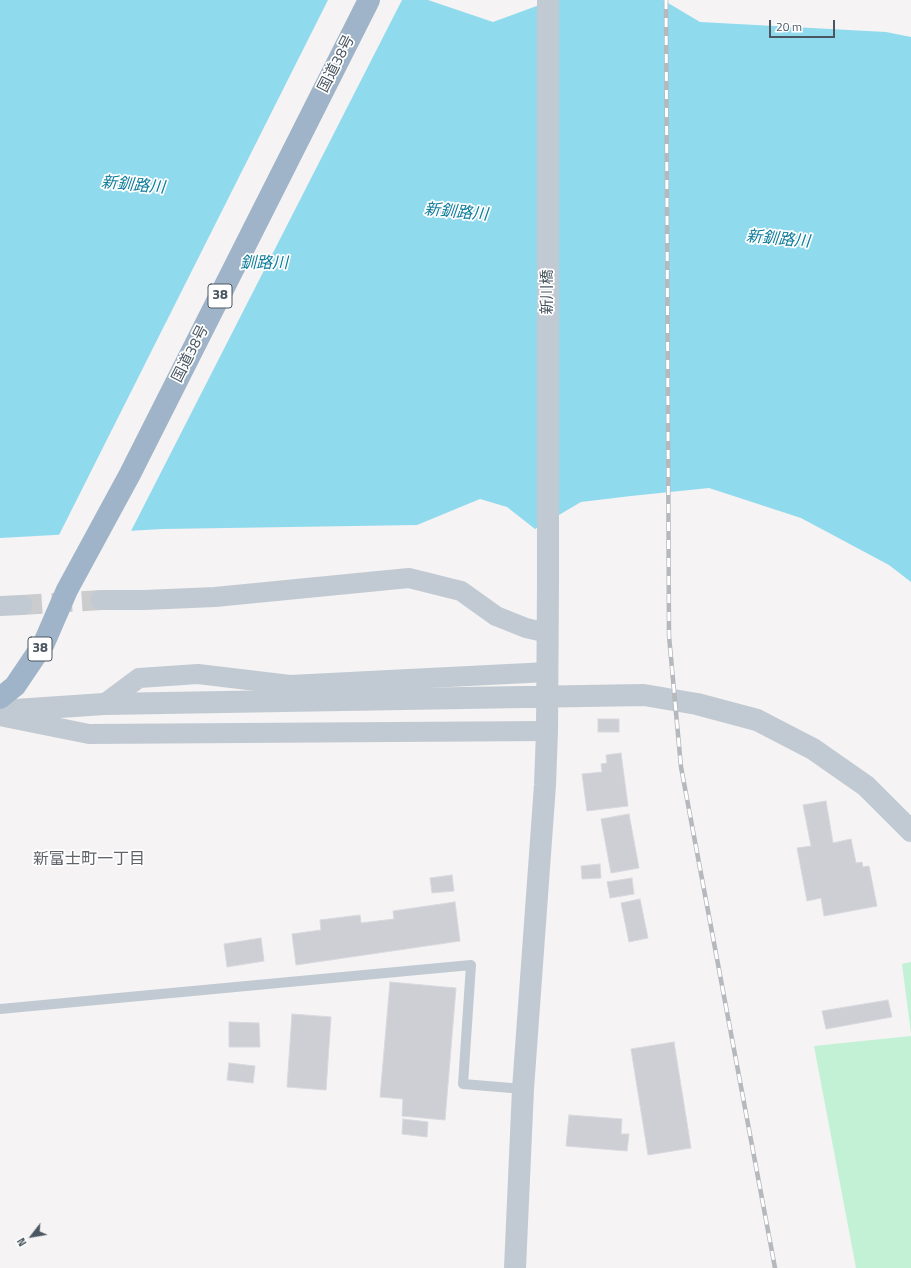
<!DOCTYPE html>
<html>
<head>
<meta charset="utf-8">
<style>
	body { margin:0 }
	#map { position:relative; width:911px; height:1268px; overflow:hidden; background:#f5f3f3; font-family:"Titillium Web",sans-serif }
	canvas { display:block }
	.north { position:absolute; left:12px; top:1216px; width:40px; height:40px; -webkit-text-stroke:3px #fff; paint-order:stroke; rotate:239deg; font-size:11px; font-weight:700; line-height:16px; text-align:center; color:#4a5661 }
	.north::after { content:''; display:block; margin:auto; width:14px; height:18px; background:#4a5661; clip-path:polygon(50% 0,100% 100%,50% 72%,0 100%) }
	.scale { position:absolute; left:769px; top:20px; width:66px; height:18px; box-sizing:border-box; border:2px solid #4a5661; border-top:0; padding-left:5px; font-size:12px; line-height:14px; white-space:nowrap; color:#4a5661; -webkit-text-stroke:3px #fff; paint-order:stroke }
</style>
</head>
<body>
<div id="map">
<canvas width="911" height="1268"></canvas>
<div class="north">N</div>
<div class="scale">20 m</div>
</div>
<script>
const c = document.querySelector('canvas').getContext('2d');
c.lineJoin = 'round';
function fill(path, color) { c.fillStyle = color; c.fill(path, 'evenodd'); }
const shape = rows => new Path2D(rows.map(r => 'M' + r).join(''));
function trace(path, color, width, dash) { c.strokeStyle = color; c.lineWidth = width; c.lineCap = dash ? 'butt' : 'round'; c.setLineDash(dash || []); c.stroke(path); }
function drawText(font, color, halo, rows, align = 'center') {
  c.font = font + ' "Titillium Web","Noto Sans JP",sans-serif'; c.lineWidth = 3.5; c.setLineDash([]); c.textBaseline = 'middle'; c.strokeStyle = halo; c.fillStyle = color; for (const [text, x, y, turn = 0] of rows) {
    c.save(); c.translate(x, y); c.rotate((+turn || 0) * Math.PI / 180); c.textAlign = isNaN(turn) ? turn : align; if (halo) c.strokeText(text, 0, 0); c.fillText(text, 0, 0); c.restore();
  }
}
fill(shape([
	[911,962,911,1033,902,964],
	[911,1036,911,1268,856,1268,814,1046]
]), '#c3f1d5');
fill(shape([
	[0,0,428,0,493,22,553,0,663,0,700,22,886,32,911,37,911,582,889,565,801,518,709,488,631,496,581,502,535,529,507,507,480,499,417,525,163,529,0,538]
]), '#90daee');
fill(shape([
	[328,0,402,0,130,533,58,537]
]), '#f5f3f3');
const building = shape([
	[598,719,619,719,619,732,598,732,598,719],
	[621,753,628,806,587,811,582,774,602,772,601,764,607,763,606,755,621,753],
	[826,801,833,843,851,839,856,863,862,862,863,867,869,866,877,906,824,916,821,898,807,901,797,848,811,846,803,805,826,801],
	[629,814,639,868,611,873,601,819,629,814],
	[600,864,601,878,582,879,581,866,600,864],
	[452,875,454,891,432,893,430,878,452,875],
	[632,878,634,894,610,898,607,882,632,878],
	[640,899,648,938,629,942,621,903,640,899],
	[455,902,460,941,296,965,292,934,321,930,320,920,360,915,361,923,394,919,393,911,455,902],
	[261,938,264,961,227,967,224,944,261,938],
	[390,982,456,988,445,1120,402,1116,403,1099,380,1097,390,982],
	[888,1000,892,1017,826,1029,822,1011,888,1000],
	[292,1014,331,1017,326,1090,287,1087,292,1014],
	[229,1022,259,1023,260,1047,229,1047,229,1022],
	[674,1042,691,1148,648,1155,631,1049,674,1042],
	[229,1063,255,1066,253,1083,227,1080,229,1063],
	[569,1115,622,1119,621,1134,629,1134,627,1151,566,1146,569,1115],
	[403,1119,428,1122,427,1137,402,1134,403,1119]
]);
fill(building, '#cdcfd5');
trace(building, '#d7d9de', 1);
trace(shape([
	[22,605,101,600]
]), '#caccce', 20, [20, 10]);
trace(shape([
	[0,1009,471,965,463,1084,523,1089]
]), '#c1cad2', 10);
trace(shape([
	[101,600,144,600,215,597,409,578,461,591,496,616,526,628,548,633],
	[0,606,22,605],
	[104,704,139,678,198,674,290,685,548,672],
	[0,716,89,734,547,731]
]), '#c1cad2', 20);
trace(shape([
	[0,711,104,704,644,695,697,704,757,720,813,749,866,786,911,831],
	[515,1268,523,1089,545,785,547,731,548,585,548,0]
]), '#c1cad2', 22);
trace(shape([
	[0,698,15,686,44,643,67,590,130,474,369,0]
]), '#9fb4c9', 22);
const rail = shape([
	[666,0,669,636,681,767,775,1268]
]);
trace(rail, '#b5b8bd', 4.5);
trace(rail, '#fff', 3, [9]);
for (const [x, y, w] of [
	[220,296,24],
	[40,649,24]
]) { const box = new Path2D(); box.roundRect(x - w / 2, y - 12, w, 24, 3); c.fillStyle = '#fff'; c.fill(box); trace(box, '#4a5661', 1); }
drawText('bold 14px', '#4a5661', null, [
	["38",220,296],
	["38",40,649]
]);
drawText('15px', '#4a5661', '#fff', [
	["国道38号",337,64,-63],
	["新川橋",548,292,-90],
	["国道38号",191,354,-63]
]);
drawText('italic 16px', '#0c7c9b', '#fff', [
	["新釧路川",133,186,5],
	["新釧路川",456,213,5],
	["新釧路川",778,240,5],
	["釧路川",264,264]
]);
drawText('16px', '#5f6368', '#fff', [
	["新富士町一丁目",89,860]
]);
</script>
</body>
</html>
